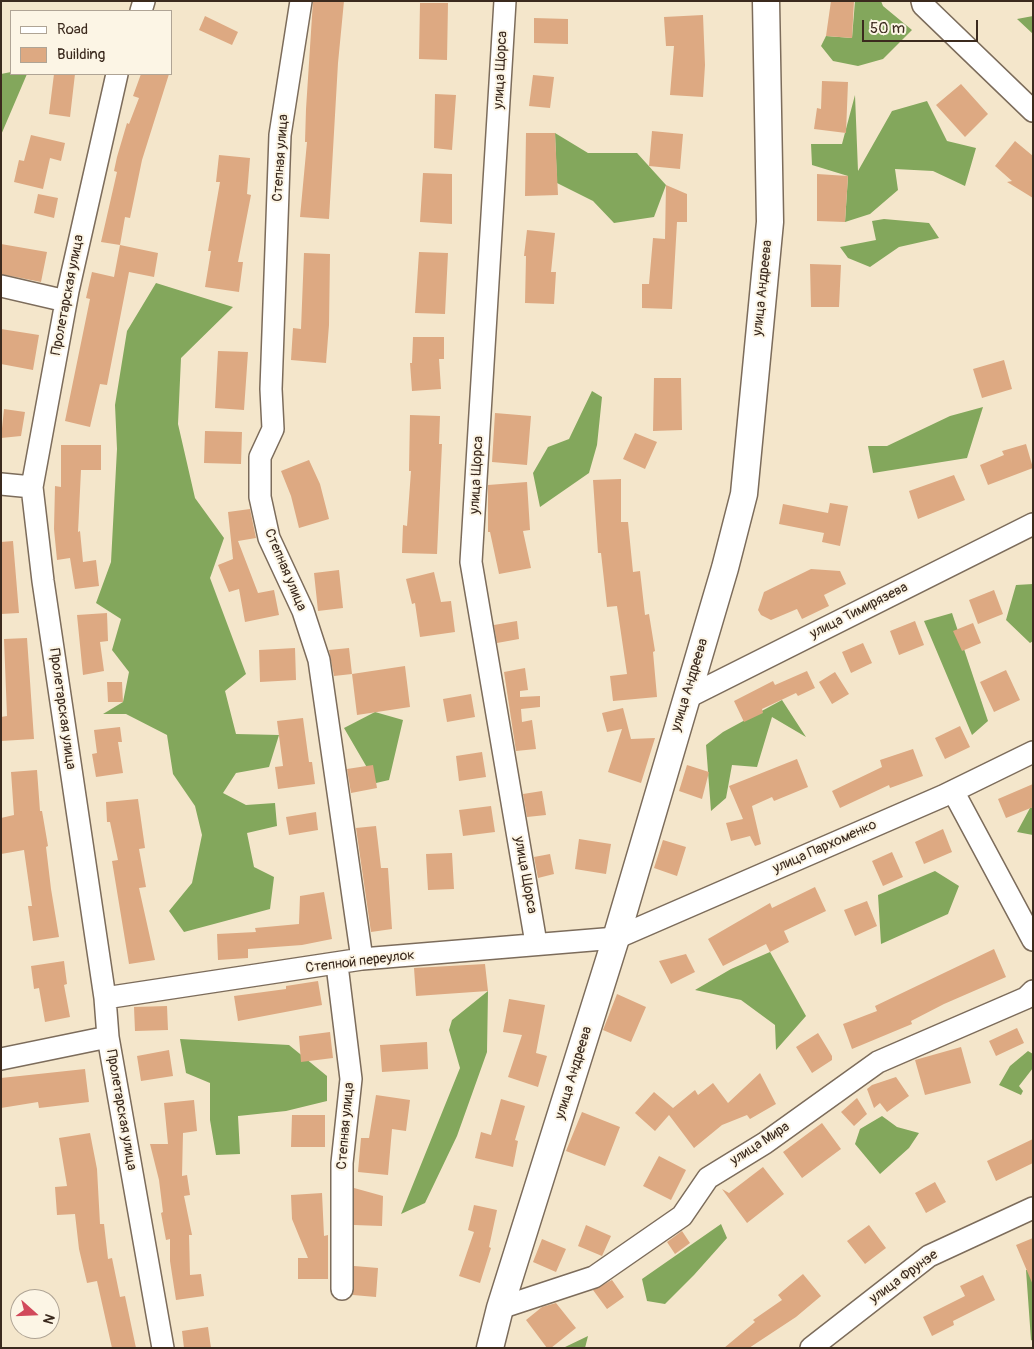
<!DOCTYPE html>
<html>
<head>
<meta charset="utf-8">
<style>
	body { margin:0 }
	#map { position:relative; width:1034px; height:1349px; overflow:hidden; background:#f4e6cb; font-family:Pangolin,sans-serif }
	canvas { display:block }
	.frame { position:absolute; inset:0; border:2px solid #3b2a1e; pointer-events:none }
	.legend { position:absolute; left:10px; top:10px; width:162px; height:65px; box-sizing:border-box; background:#fcf5e5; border:1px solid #afa495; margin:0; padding:6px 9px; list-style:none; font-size:15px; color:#3b2a1e }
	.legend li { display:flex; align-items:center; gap:10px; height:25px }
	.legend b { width:25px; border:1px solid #afa495 }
	.north { position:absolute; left:10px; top:1289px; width:50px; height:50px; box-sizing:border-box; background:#fcf5e5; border:1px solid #afa495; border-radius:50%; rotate:110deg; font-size:14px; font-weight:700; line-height:20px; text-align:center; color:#3b2a1e }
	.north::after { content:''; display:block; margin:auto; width:18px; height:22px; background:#d1495b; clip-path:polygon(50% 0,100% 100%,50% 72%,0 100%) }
	.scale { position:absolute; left:862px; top:20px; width:116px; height:22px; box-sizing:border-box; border:2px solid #3b2a1e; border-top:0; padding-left:6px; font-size:15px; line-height:18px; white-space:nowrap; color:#3b2a1e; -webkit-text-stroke:4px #fcf5e5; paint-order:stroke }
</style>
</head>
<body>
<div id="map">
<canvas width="1034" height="1349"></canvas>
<div class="frame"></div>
<ul class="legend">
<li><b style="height:6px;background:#fff"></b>Road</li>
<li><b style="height:14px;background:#dda982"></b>Building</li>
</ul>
<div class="north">N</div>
<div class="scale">50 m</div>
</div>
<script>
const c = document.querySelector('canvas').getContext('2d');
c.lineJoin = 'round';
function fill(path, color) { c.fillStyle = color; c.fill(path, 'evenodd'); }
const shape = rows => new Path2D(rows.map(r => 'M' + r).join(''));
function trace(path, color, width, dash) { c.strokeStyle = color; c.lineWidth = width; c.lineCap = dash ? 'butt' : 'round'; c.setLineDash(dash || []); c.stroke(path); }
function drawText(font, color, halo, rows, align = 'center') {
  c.font = font + ' Pangolin,sans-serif'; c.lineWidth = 4; c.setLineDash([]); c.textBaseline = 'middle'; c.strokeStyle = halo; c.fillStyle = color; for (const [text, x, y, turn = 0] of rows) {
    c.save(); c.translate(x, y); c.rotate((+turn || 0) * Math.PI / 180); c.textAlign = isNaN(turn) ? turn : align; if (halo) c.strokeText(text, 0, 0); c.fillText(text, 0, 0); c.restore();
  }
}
fill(shape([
	[855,1,881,1,883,6,912,30,883,59,858,66,833,61,821,46,826,36,852,38],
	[1033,16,1033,34,1017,19],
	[11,72,11,74,27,74,1,135,1,74],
	[855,95,858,171,892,111,927,101,947,141,976,148,965,186,933,171,895,169,898,190,870,214,845,222,848,176,812,165,811,144,842,144],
	[555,133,588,153,637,153,666,185,654,217,614,223,593,201,557,183],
	[884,219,929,223,939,238,899,247,870,267,848,258,840,247,876,240,872,221],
	[156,283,233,307,181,358,178,424,195,498,224,538,210,578,246,674,225,691,236,734,279,735,269,767,236,773,223,793,246,805,275,803,277,826,247,833,254,867,274,877,270,909,184,932,169,911,192,883,202,835,195,806,173,774,167,735,126,714,103,714,123,702,129,672,112,650,121,619,96,603,111,562,117,449,115,405,127,331],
	[592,391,602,397,597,445,589,473,540,507,533,473,548,447,569,439],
	[983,407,967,458,873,473,868,446,887,446,950,416],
	[1033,584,1033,641,1030,643,1006,620,1016,585],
	[952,613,988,721,972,735,924,621],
	[782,700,806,737,772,717,757,767,732,765,726,798,711,811,706,745,723,732],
	[375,712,403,720,389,780,376,783,344,728],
	[1033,807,1033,835,1017,832,1030,808],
	[935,871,959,886,948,914,881,944,878,895],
	[770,952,806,1016,776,1050,775,1025,741,1000,695,990,731,969],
	[488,991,487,1052,457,1136,425,1203,401,1214,460,1068,449,1030,452,1020],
	[180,1039,289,1045,327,1076,327,1101,286,1111,238,1116,240,1154,216,1155,210,1120,210,1083,186,1073],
	[1028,1051,1033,1054,1033,1068,1019,1086,1023,1091,1021,1095,999,1085,1010,1066],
	[882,1116,897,1127,919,1133,909,1148,880,1174,855,1144,860,1129],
	[721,1224,727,1238,694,1275,665,1304,647,1301,642,1279],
	[1026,1270,1033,1270,1033,1341,1031,1340],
	[588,1336,585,1348,563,1348]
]), '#83a75c');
fill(shape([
	[313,1,344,1,338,63,329,219,300,217,307,142,305,142,306,109],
	[831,1,854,1,852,38,826,36],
	[420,3,448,3,447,60,419,59],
	[703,15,705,65,703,97,670,95,674,46,666,46,664,17],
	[205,16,238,32,232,45,199,30],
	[534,18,568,19,568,44,534,43],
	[54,74,75,74,70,117,49,114],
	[141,74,169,74,142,160,130,218,125,217,120,245,101,242,117,172,114,171,117,157,127,123,129,124,139,98,133,96],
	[533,75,554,77,550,108,529,106],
	[822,81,848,82,846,133,814,129,817,108,821,109],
	[961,84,988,114,965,137,936,105],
	[435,94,456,95,452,150,434,148],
	[652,131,683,134,680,169,649,166],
	[526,133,555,133,558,195,525,196],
	[31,135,65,143,61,161,50,158,43,189,14,182,19,160,24,161],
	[1015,141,1033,156,1033,198,1007,182,1012,181,995,166],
	[219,155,250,158,247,194,251,195,238,262,243,262,239,292,205,287,211,251,208,251,220,182,216,182],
	[423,173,452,174,452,224,420,222],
	[817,174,848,176,845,222,817,221],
	[666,185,687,194,687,222,677,222,672,309,642,308,642,284,649,284,653,238,665,239],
	[38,194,58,198,54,218,34,213],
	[527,230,555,233,551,272,556,272,554,304,525,303,526,256,524,256],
	[1,244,47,252,41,282,1,274],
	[120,245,158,253,154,277,129,272,107,385,100,384,90,427,65,421,90,299,86,298,92,272,114,277],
	[419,252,448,253,445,314,415,313],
	[304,253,330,254,329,325,326,363,291,360,293,328,301,329],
	[810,264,841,265,839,307,811,307],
	[1,329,39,335,33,370,1,364],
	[413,337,444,337,444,359,439,359,441,389,412,391,410,363,412,363],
	[218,351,248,352,244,410,215,408],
	[1004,360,1012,389,982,398,973,369],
	[654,378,681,378,682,430,653,431],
	[4,409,25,412,21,436,1,438],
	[495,413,531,416,527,465,492,462],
	[410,415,440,416,439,444,442,444,437,554,402,553,403,525,407,526,411,471,409,471],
	[205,431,242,432,241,464,204,463],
	[635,433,657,442,645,469,623,459],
	[1026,444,1033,468,988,485,980,465,1004,455,1002,451],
	[61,445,101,445,101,470,81,470,78,532,80,531,83,562,96,560,99,586,75,589,70,558,57,560,54,529,55,486,61,487],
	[309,460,320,484,329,519,299,528,291,496,281,471],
	[954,475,965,500,918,519,909,491],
	[621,479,621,522,628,522,633,572,640,571,645,615,649,614,655,651,653,652,657,697,613,701,610,676,627,674,617,606,607,607,601,553,598,553,593,480],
	[527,482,530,530,523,531,531,568,499,574,490,532,488,532,488,485],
	[830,503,848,506,840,546,822,542,824,533,779,524,783,504,828,513],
	[250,509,256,538,238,541,258,593,274,590,279,615,245,622,239,589,229,592,218,565,233,559,228,512],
	[13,541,19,613,1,614,1,542],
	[811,569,840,571,846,584,824,595,829,606,802,619,797,609,771,620,761,615,758,610,764,592],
	[339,570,343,608,318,611,314,573],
	[434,572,441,602,451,601,455,632,420,637,415,603,412,604,406,579],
	[994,590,1003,614,978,624,969,600],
	[107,613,108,641,100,642,104,671,83,675,77,615],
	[517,621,519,639,497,643,494,625],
	[915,621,924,645,899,655,890,631],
	[973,623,981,643,962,651,953,631],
	[27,638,34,739,1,741,1,717,7,716,4,639],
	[863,643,872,663,851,673,842,652],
	[295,648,296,680,260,682,259,650],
	[349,648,352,674,334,676,329,650],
	[405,666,410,707,357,715,352,674],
	[525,668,528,690,520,691,520,697,540,696,540,707,521,709,522,722,532,720,536,749,516,751,504,672],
	[1006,670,1020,700,994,712,980,682],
	[807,671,815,688,798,696,796,693,762,709,763,713,744,722,734,701,773,681,775,685],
	[835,672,849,694,832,704,819,682],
	[107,682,122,682,123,702,108,702],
	[471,694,475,717,447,722,443,699],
	[623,708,631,739,655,738,641,783,608,772,622,729,607,732,602,713],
	[303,718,309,762,312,762,315,784,278,789,275,767,283,766,277,721],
	[960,726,970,747,945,759,935,738],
	[120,727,122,742,118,742,123,773,96,777,92,754,97,753,94,730],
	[913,749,923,776,890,788,889,785,840,808,832,791,882,767,880,760],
	[482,752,486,777,459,781,456,756],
	[797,759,808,787,774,801,772,797,752,806,761,844,755,846,750,836,731,841,726,823,743,819,729,786],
	[373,765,377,788,351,793,347,769],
	[687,765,709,772,702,799,679,791],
	[37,770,40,811,42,811,48,846,46,847,51,889,59,937,33,941,28,906,32,906,24,850,1,854,1,818,14,815,11,772],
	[1033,784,1033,807,1006,818,998,799],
	[542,791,546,815,527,817,523,794],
	[138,799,145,848,139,849,146,887,139,888,155,960,129,964,112,861,118,860,110,822,107,822,106,802],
	[491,806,495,832,463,836,459,810],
	[316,812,318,830,289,835,286,817],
	[376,826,381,868,388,868,392,929,371,932,356,828],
	[943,829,952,852,924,864,915,842],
	[579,839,611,844,606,874,575,869],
	[663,840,686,847,677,876,654,868],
	[892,852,903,877,883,886,872,861],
	[452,853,454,889,428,890,426,854],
	[550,854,554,874,538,878,534,857],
	[815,887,826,911,784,931,789,942,770,952,766,944,723,966,708,939,770,903,772,908],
	[324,892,332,939,302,945,248,949,248,958,218,960,217,934,256,932,255,928,299,924,300,896],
	[867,901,877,926,855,936,844,910],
	[994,949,1006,977,944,1004,911,1021,912,1024,852,1049,843,1024,877,1011,875,1006],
	[686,954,695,972,671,984,659,961],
	[64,961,67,984,64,985,70,1017,45,1022,39,988,34,989,31,966],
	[485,964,488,991,416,996,414,968],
	[318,981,322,1005,238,1021,234,996,286,989,286,986],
	[617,994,646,1007,631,1042,603,1030],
	[509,999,545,1005,536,1053,547,1056,538,1087,508,1077,522,1035,503,1032],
	[167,1006,168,1030,135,1031,134,1007],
	[1017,1028,1024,1043,996,1056,989,1041],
	[330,1032,333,1058,301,1062,299,1036],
	[818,1033,832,1056,832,1060,812,1073,796,1047],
	[427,1042,428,1069,382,1072,380,1045],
	[961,1047,971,1083,925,1095,915,1060],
	[169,1050,173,1076,141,1081,137,1056],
	[85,1069,89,1102,39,1108,38,1102,1,1108,1,1078],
	[760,1073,776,1104,750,1119,747,1115,722,1125,694,1148,669,1115,655,1131,635,1113,654,1092,673,1108,695,1090,698,1095,713,1083,728,1103],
	[896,1077,909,1096,887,1112,880,1103,874,1108,867,1089,872,1085],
	[376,1095,410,1100,406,1131,392,1129,388,1175,358,1172,361,1138,369,1138],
	[857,1098,867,1114,854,1126,841,1112],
	[501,1099,525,1106,515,1140,518,1141,513,1167,475,1158,481,1132,491,1135],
	[194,1100,197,1131,183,1133,182,1176,187,1175,190,1195,184,1196,192,1235,189,1235,190,1275,201,1274,204,1296,176,1300,170,1261,170,1239,166,1240,161,1213,163,1212,159,1180,150,1144,168,1144,164,1103],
	[582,1112,620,1127,605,1166,566,1151],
	[292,1115,325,1115,325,1147,291,1147],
	[822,1123,841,1149,802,1178,783,1152],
	[90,1133,97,1169,100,1224,104,1224,108,1259,112,1258,120,1297,125,1296,136,1348,112,1348,97,1281,87,1283,79,1249,75,1214,57,1215,55,1187,67,1186,59,1138],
	[1033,1139,1033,1163,996,1181,987,1161],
	[659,1156,686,1170,671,1200,643,1186],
	[763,1167,784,1194,747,1223,722,1189,729,1193],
	[935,1182,946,1202,926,1213,915,1193],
	[354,1188,383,1196,382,1226,354,1225],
	[322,1193,324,1236,328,1235,328,1279,298,1279,298,1258,308,1258,292,1219,291,1195],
	[474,1205,497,1210,489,1247,491,1248,480,1283,459,1276,474,1232,468,1230],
	[586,1225,611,1236,602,1256,578,1246],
	[869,1225,886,1248,865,1264,847,1241],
	[682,1231,690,1243,675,1254,667,1242],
	[1033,1238,1033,1285,1016,1245],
	[542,1239,566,1249,556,1272,533,1262],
	[354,1266,378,1268,376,1297,353,1295],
	[803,1274,821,1296,796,1317,749,1348,724,1348,755,1322,753,1320,782,1300,778,1295],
	[983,1275,995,1300,953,1321,954,1325,932,1336,923,1317,965,1296,960,1286],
	[612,1280,624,1297,607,1309,593,1290],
	[556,1303,576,1328,551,1348,547,1348,526,1320,542,1307],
	[208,1327,211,1348,184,1348,182,1331]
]), '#dda982');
const minor = shape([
	[301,1,280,135,271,389,273,429,260,457,260,497,269,538,303,611,319,660,362,959],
	[505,1,471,562,536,943],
	[922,1,923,5,1033,111],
	[141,11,144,1],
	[117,74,68,291,32,487,43,581,105,998,108,1037,163,1348],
	[1,286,66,301],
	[1,484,32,487],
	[686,698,1033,524],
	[953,791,1033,940],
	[337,965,351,1079,342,1163,342,1289],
	[105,998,362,959,616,938,943,796,1033,752],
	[1,1059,108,1037],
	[500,1308,594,1277,682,1216,708,1178,765,1143,878,1062,1026,998,1033,991],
	[811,1348,929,1256,1033,1208]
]);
const major = shape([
	[490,1348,500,1308,616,938,725,568,744,494,770,222,766,1]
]);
trace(minor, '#7c6c5b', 24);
trace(major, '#7c6c5b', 29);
trace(minor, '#fff', 21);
trace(major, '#fff', 26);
drawText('14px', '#3b2a1e', '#fcf5e5', [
	["улица Щорса",501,70,-87],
	["Степная улица",281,158,-86],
	["улица Андреева",763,288,-84],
	["Пролетарская улица",68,295,-79],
	["улица Щорса",477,475,-87],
	["Степная улица",285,570,67],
	["улица Тимирязева",859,611,-27],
	["улица Андреева",690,685,-73],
	["Пролетарская улица",62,709,82],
	["улица Пархоменко",825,847,-24],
	["улица Щорса",525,875,80],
	["Степной переулок",360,962,-7],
	["улица Андреева",574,1073,-73],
	["Пролетарская улица",121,1110,80],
	["Степная улица",346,1126,-85],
	["улица Мира",760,1144,-33],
	["улица Фрунзе",904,1277,-36]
]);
</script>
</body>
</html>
